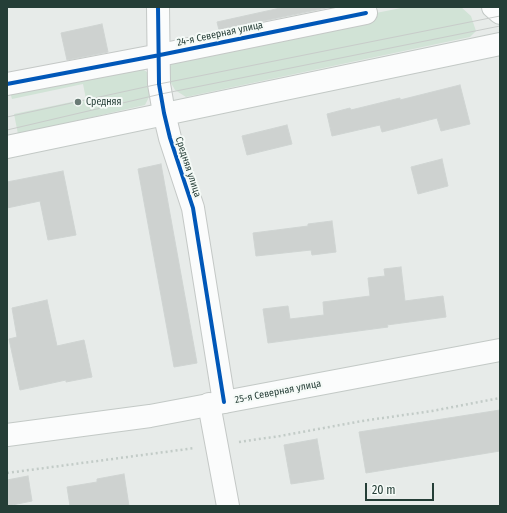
<!DOCTYPE html>
<html>
<head>
<meta charset="utf-8">
<style>
	body { margin:0 }
	#map { position:relative; width:507px; height:513px; overflow:hidden; background:#e7ebe9; font-family:"Fira Sans Condensed",sans-serif }
	canvas { display:block }
	.frame { position:absolute; inset:0; border:8px solid #253e37; pointer-events:none }
	.scale { position:absolute; left:365px; top:483px; width:69px; height:18px; box-sizing:border-box; border:2px solid #253e37; border-top:0; padding-left:5px; font-size:12px; line-height:14px; white-space:nowrap; color:#253e37; -webkit-text-stroke:3px #f5faf7; paint-order:stroke }
</style>
</head>
<body>
<div id="map">
<canvas width="507" height="513"></canvas>
<div class="frame"></div>
<div class="scale">20 m</div>
</div>
<script>
const c = document.querySelector('canvas').getContext('2d');
c.lineJoin = 'round';
function fill(path, color) { c.fillStyle = color; c.fill(path, 'evenodd'); }
const shape = rows => new Path2D(rows.map(r => 'M' + r).join(''));
function trace(path, color, width, dash) { c.strokeStyle = color; c.lineWidth = width; c.lineCap = dash ? 'butt' : 'round'; c.setLineDash(dash || []); c.stroke(path); }
function drawText(font, color, halo, rows, align = 'center') {
  c.font = font + ' "Fira Sans Condensed",sans-serif'; c.lineWidth = 4; c.setLineDash([]); c.textBaseline = 'middle'; c.strokeStyle = halo; c.fillStyle = color; for (const [text, x, y, turn = 0] of rows) {
    c.save(); c.translate(x, y); c.rotate((+turn || 0) * Math.PI / 180); c.textAlign = isNaN(turn) ? turn : align; if (halo) c.strokeText(text, 0, 0); c.fillText(text, 0, 0); c.restore();
  }
}
fill(shape([
	[406,7,461,7,471,16,476,31,470,37,186,97,175,90,166,74,169,63,366,15],
	[136,65,147,72,150,80,150,95,145,105,18,134,14,114,86,99,83,84,12,99,9,89]
]), '#d1e3d6');
const building = shape([
	[285,7,331,7,219,30,217,22,285,7],
	[102,24,108,52,67,60,61,33,102,24],
	[460,85,470,124,441,131,437,118,382,132,380,125,332,136,327,114,350,108,351,110,400,98,400,100,460,85],
	[287,125,292,144,247,155,242,136,287,125],
	[442,159,448,186,418,194,411,167,442,159],
	[161,164,197,363,174,367,138,169,161,164],
	[63,171,76,235,48,240,40,201,7,208,7,182,63,171],
	[332,221,336,252,312,255,311,250,256,256,253,233,308,226,308,224,332,221],
	[401,267,405,301,443,296,446,317,387,325,388,327,268,343,263,309,288,306,290,319,324,315,323,302,370,296,368,278,385,276,384,269,401,267],
	[47,300,57,346,84,340,92,377,66,382,66,380,20,390,9,339,17,337,12,308,47,300],
	[500,410,500,451,366,473,359,432,500,410],
	[317,439,324,479,291,484,284,445,317,439],
	[124,474,129,506,70,506,67,487,97,482,97,479,124,474],
	[28,476,32,501,7,506,7,480,28,476]
]);
fill(building, '#ced2d0');
trace(building, '#cfd4d2', 1);
const minor = shape([
	[158,7,159,84,164,113,170,138,193,208,224,402],
	[7,84,160,55,366,13],
	[209,404,228,506]
]);
const secondary = shape([
	[493,7,500,13],
	[7,147,500,44],
	[7,435,150,416,500,350]
]);
trace(minor, '#c4c8c6', 24);
trace(secondary, '#c3c9c6', 24);
trace(shape([
	[239,442,280,436,362,421,432,411,500,398],
	[7,473,195,448]
]), '#c2cbc7', 2.5, [2, 3]);
trace(minor, '#fbfcfc', 22);
trace(secondary, '#fbfcfc', 22);
trace(shape([
	[7,117,159,84,500,16],
	[7,130,161,94,500,26]
]), '#c8ccca', 1);
trace(shape([
	[158,7,159,84,164,113,170,138,193,208,224,402],
	[7,84,160,55,366,13]
]), '#0057b8', 4);
for (const [x, y, r, color] of [
	[78,102,4,"#697b75"]
]) { const dot = new Path2D(); dot.arc(x, y, r, 0, 2 * Math.PI); c.fillStyle = color; c.fill(dot); trace(dot, '#f5faf7', 1.5); }
drawText('10px', '#253e37', '#f5faf7', [
	["24-я Северная улица",220,34,-12],
	["Средняя улица",188,167,72],
	["25-я Северная улица",278,392,-11]
]);
drawText('10px', '#253e37', '#f5faf7', [
	["Средняя",86,102]
], 'left');
</script>
</body>
</html>
